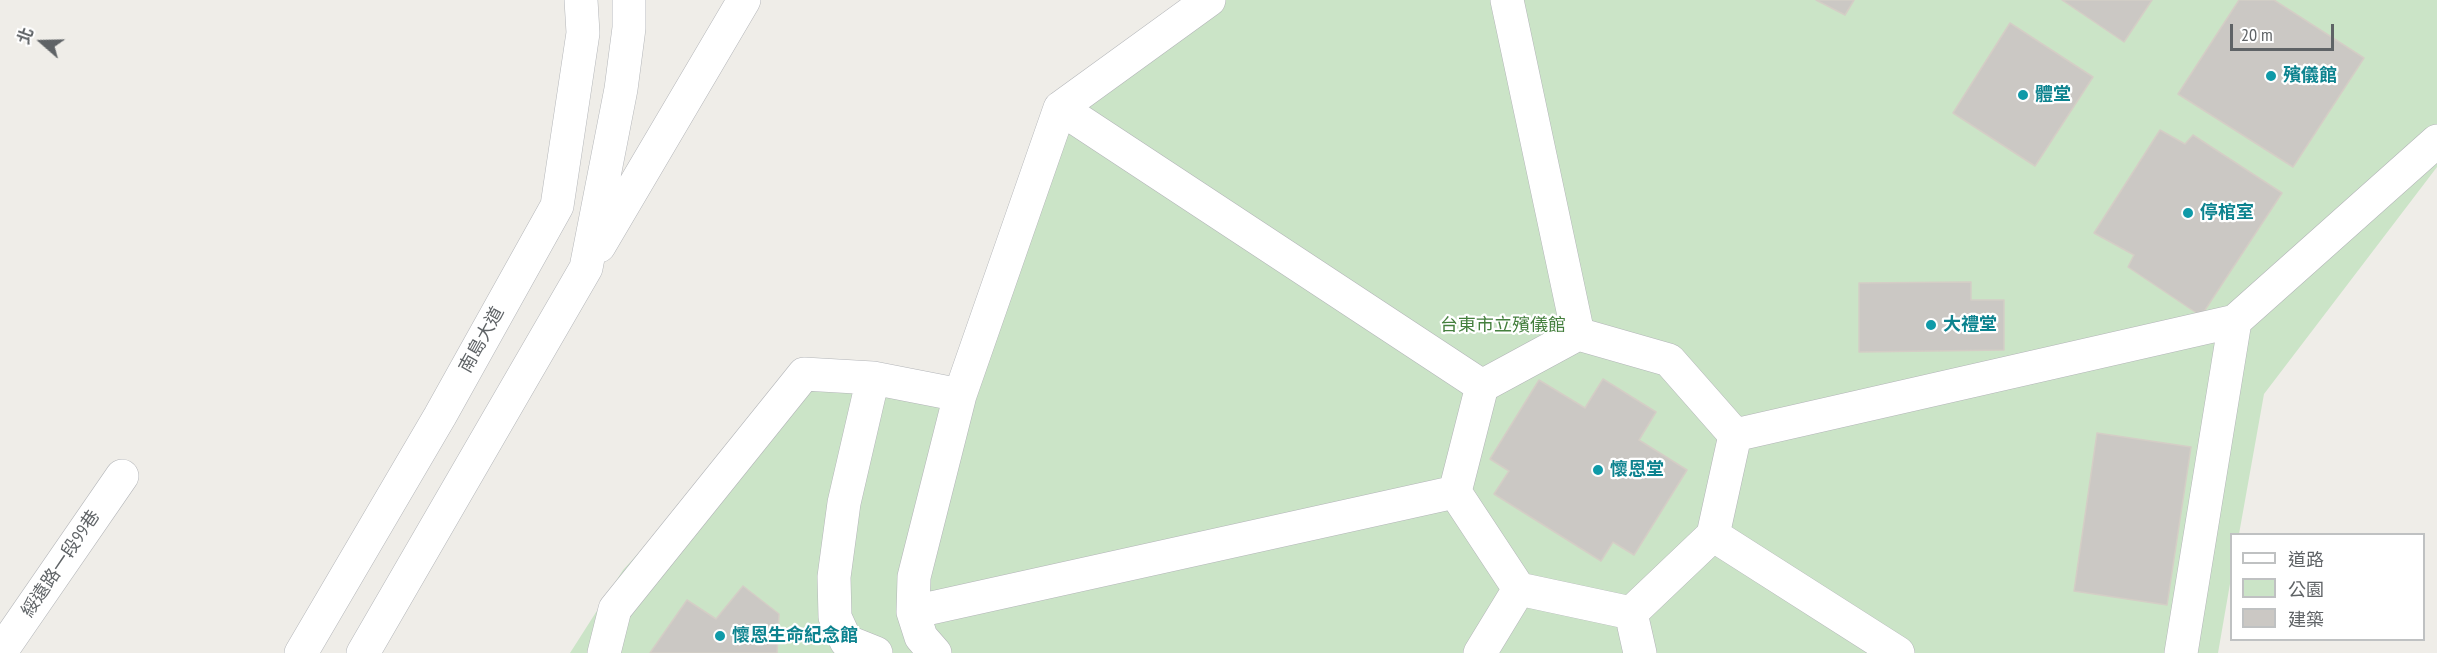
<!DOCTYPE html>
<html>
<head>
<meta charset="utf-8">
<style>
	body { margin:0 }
	#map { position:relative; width:2437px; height:653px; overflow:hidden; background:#efede8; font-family:"PT Sans Narrow","Noto Sans TC",sans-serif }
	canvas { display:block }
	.legend { position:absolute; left:2230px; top:533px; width:195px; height:108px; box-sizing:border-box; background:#fff; border:2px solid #bfc1c2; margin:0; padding:8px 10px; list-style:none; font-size:18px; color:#5f6366 }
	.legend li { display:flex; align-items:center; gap:12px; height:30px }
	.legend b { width:30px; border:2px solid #bfc1c2 }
	.north { position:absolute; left:12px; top:12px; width:60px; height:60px; -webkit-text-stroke:4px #fff; paint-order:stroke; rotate:290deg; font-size:16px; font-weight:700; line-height:24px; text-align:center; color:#5f6366 }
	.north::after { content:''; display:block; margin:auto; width:21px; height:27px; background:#5f6366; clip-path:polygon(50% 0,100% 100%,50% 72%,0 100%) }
	.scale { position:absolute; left:2230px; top:24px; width:104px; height:27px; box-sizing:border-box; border:3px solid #5f6366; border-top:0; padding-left:8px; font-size:18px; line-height:21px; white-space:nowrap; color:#5f6366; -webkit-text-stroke:4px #fff; paint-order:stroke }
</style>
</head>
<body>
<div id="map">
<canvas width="2437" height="653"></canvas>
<ul class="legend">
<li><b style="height:8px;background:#fff"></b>道路</li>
<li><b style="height:16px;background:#cbe4c7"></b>公園</li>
<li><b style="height:16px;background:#cbc8c4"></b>建築</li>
</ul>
<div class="north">北</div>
<div class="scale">20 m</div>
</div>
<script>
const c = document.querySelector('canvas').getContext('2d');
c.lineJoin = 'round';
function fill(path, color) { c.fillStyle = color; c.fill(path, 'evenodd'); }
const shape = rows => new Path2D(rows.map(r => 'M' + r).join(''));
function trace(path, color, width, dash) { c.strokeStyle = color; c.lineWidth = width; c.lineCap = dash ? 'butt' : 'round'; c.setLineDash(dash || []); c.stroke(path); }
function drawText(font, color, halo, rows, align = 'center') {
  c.font = font + ' "PT Sans Narrow","Noto Sans TC",sans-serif'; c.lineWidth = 4.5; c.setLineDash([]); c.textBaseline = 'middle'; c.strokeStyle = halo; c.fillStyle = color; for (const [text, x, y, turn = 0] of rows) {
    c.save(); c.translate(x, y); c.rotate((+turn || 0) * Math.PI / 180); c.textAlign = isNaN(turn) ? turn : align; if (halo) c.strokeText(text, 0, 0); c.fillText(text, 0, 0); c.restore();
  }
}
fill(shape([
	[1209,0,2437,0,2437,167,2264,394,2239,534,2232,534,2231,578,2218,653,570,653,623,570,804,374,960,395,1060,108]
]), '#cbe4c7');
const building = shape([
	[1816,0,1854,0,1845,15,1816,0],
	[2062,0,2152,0,2124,42,2062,0],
	[2239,0,2274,0,2364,58,2293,167,2178,94,2239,0],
	[2010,23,2093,77,2035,166,1953,113,2010,23],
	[2160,130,2185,144,2193,135,2282,193,2201,316,2128,267,2134,255,2094,233,2160,130],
	[1971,282,1971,300,2004,300,2004,350,1859,352,1859,283,1971,282],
	[1603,379,1656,412,1639,440,1687,470,1634,555,1613,542,1601,561,1494,494,1509,471,1490,459,1539,380,1585,408,1603,379],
	[2097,433,2191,447,2167,605,2074,591,2097,433],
	[743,586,779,614,777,653,650,653,687,600,716,619,743,586]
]);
fill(building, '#cbc8c4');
trace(building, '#d4cec6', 1.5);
const minor = shape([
	[1507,0,1578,334,1669,360,1735,435],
	[599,246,744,0],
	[873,378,844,503,834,577,835,617,846,641,876,653],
	[1482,386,1578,334],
	[1455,492,1519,589],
	[913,612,1455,492,1482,386,1060,108],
	[1631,613,1713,535],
	[0,653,122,476],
	[301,653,440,416,557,206,583,33,581,0],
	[363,653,586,268,621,89,629,28,629,0],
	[604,653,615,609,804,374,873,378,960,395],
	[935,653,921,637,913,612,914,577,960,395,1060,108,1209,0],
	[1480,653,1519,589,1631,613,1640,653],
	[1898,653,1713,535,1735,435,2235,321],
	[2181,653,2235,321,2437,141]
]);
trace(minor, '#b3b5b8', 34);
trace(minor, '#fff', 33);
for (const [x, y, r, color] of [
	[2271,76,6,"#0f9aa8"],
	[2023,95,6,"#0f9aa8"],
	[2188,213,6,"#0f9aa8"],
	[1931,325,6,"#0f9aa8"],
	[1598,470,6,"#0f9aa8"],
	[720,636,6,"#0f9aa8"]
]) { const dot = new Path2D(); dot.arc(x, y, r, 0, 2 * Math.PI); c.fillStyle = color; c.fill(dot); trace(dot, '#fff', 2); }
drawText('bold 18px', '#0d838f', '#fff', [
	["殯儀館",2283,76],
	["體堂",2035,95],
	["停棺室",2200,213],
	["大禮堂",1943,325],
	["懷恩堂",1610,470],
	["懷恩生命紀念館",732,636]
], 'left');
drawText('18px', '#447f3d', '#fff', [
	["台東市立殯儀館",1503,326]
]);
drawText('18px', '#5f6366', '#fff', [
	["南島大道",482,340,-61],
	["綏遠路一段99巷",61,564,-56]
]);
</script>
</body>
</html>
